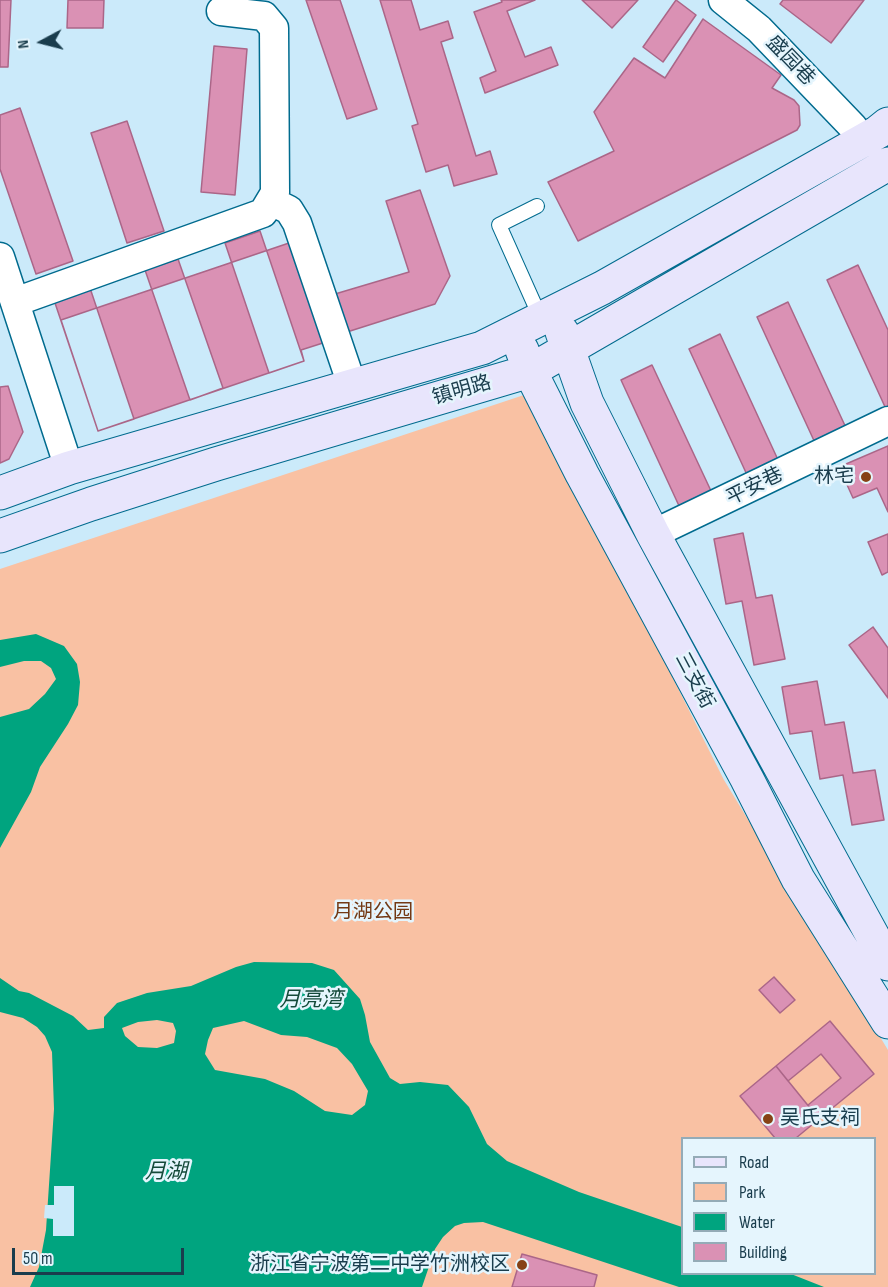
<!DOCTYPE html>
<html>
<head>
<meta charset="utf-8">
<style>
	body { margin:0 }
	#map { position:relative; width:888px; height:1287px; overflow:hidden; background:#cbeafa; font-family:"Sofia Sans Condensed",sans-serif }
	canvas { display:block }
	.legend { position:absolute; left:681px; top:1137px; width:195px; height:138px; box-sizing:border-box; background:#e5f5fd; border:2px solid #94abb7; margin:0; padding:8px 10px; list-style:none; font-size:18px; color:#1a3d4d }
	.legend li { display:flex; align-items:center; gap:12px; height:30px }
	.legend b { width:30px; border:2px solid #94abb7 }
	.north { position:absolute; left:12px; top:12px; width:60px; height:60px; -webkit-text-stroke:4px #e5f5fd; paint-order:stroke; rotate:263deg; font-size:16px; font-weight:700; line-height:24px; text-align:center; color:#1a3d4d }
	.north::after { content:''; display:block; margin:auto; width:21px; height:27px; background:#1a3d4d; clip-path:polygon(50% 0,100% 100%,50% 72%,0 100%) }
	.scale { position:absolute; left:12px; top:1248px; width:172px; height:27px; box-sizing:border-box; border:3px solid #1a3d4d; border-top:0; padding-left:8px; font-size:18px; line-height:21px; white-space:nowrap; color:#1a3d4d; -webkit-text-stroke:4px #e5f5fd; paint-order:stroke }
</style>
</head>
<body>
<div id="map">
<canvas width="888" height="1287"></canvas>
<ul class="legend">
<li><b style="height:8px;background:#e8e5fc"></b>Road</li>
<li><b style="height:16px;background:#f9c1a3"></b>Park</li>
<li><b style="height:16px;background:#00a47f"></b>Water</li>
<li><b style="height:16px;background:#da91b4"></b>Building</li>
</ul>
<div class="north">N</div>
<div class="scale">50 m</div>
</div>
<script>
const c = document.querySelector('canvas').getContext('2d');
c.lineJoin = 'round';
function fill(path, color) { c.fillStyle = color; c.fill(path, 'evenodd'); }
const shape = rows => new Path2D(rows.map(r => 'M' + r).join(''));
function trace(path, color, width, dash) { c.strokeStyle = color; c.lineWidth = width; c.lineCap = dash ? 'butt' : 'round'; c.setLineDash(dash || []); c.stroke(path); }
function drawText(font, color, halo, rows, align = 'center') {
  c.font = font + ' "Sofia Sans Condensed","Noto Sans SC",sans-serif'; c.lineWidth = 5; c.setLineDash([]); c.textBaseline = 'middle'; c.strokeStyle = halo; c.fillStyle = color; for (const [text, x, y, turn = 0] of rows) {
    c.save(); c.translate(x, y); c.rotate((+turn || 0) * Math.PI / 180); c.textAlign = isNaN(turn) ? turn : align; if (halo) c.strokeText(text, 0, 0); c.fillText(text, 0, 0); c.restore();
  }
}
fill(shape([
	[530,393,724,780,888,1050,888,1287,0,1287,0,569],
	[682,1138,874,1138,874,1274,682,1274]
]), '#f9c1a3');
fill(shape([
	[36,634,64,646,77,664,80,682,78,705,68,724,40,767,31,792,0,848,0,717,29,709,45,694,56,679,51,668,41,661,24,661,0,667,0,640],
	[254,962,312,963,334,970,360,999,365,1015,370,1042,390,1078,400,1084,420,1082,448,1085,469,1107,487,1144,507,1161,579,1192,682,1227,682,1274,791,1274,824,1287,679,1287,483,1222,464,1223,455,1226,443,1237,435,1249,422,1287,30,1287,39,1267,46,1230,54,1109,52,1052,45,1036,37,1027,23,1018,0,1012,0,978,19,991,29,993,73,1016,88,1030,104,1028,104,1017,117,1003,147,993,191,986,236,967],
	[157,1020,173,1023,176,1031,174,1043,157,1048,138,1047,125,1036,122,1028,138,1022],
	[244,1021,281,1035,307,1037,337,1048,352,1064,368,1091,365,1105,352,1115,325,1111,294,1091,265,1079,215,1070,205,1054,208,1040,213,1028]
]), '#00a47f');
fill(shape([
	[54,1186,74,1186,74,1236,53,1236,53,1219,44,1218,45,1205,54,1205]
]), '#cbeafa');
const building = shape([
	[0,0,11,0,8,67,0,67,0,0],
	[68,0,104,0,103,28,67,28,68,0],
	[306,0,340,0,377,109,347,119,306,0],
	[380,0,411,0,420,30,448,21,453,38,441,42,476,156,490,151,497,174,454,186,448,165,426,172,412,126,418,124,380,0],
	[501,0,535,0,507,11,525,57,551,47,558,65,485,93,480,78,496,71,474,12,502,2,501,0],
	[582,0,638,0,612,28,582,0],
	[676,0,696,15,663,62,643,47,676,0],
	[783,0,864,0,831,43,780,4,783,0],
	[703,19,781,75,772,88,794,100,799,106,800,125,797,130,578,241,548,182,614,151,594,112,634,58,665,78,703,19],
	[214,46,247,49,235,195,201,192,214,46],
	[20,108,73,261,36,274,0,169,0,115,20,108],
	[127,121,164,231,127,243,91,133,127,121],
	[420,190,450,276,435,304,347,332,335,294,409,272,386,201,420,190],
	[260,231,304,361,269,373,225,243,260,231],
	[292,242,326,342,301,350,304,361,98,431,61,320,292,242],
	[178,259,223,388,190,400,145,270,178,259],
	[858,265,888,330,888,408,886,409,827,280,858,265],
	[90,288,134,419,98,431,54,300,90,288],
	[788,302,847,430,816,445,757,317,788,302],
	[720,334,779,462,748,477,689,349,720,334],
	[652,365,712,493,680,508,621,380,652,365],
	[8,386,23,432,9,459,0,463,0,387,8,386],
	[888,446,888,512,877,488,853,498,839,467,888,446],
	[743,533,756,598,772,595,785,659,754,665,742,601,726,604,714,539,743,533],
	[888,534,888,572,882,575,868,542,888,534],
	[873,627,888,648,888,698,849,645,873,627],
	[817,681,825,725,844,722,853,773,875,770,884,820,852,825,843,775,820,779,812,731,790,734,782,687,817,681],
	[774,977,795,1000,780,1013,759,990,774,977],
	[830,1021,874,1074,819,1119,808,1105,841,1078,821,1054,788,1081,776,1066,830,1021],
	[776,1066,819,1119,796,1138,775,1138,740,1096,776,1066],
	[522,1254,597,1275,594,1287,512,1287,522,1254]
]);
fill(building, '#da91b4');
trace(building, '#ab6688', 1.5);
const lane = shape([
	[537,206,499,225,541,319]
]);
const street = shape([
	[723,0,759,29,853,127],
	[271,201,289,210,297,223,352,385],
	[0,257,69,468],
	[15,302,263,213,275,193,274,28,264,16,221,11],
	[653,534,888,421]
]);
const secondary = shape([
	[562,332,587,403,653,534,888,964],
	[522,350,530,371,582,474,747,779,798,879,888,1022],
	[0,493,69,468,482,348,602,288,878,132,888,124],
	[0,536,91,504,216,464,530,371,888,164]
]);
trace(lane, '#006b8e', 16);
trace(street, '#006b8e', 31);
trace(secondary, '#006b8e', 35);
trace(lane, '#fff', 14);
trace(street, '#fff', 28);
trace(secondary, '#e8e5fc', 33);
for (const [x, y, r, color] of [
	[866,477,6,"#864216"],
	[768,1119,6,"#864216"],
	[522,1265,6,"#864216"]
]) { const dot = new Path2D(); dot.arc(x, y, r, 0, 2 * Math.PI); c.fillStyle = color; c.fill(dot); trace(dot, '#e5f5fd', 2); }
drawText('20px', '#1a3d4d', '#e5f5fd', [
	["盛园巷",790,61,46],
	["镇明路",462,391,-16],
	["平安巷",755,487,-26],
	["三支街",694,681,62]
]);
drawText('20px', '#1a3d4d', '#e5f5fd', [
	["林宅",854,477],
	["吴氏支祠",780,1119,"left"],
	["浙江省宁波第二中学竹洲校区",510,1265]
], 'right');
drawText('20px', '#733914', '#e5f5fd', [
	["月湖公园",373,913]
]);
drawText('italic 21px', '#144a3a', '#e5f5fd', [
	["月亮湾",311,1001],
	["月湖",166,1173]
]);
</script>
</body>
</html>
